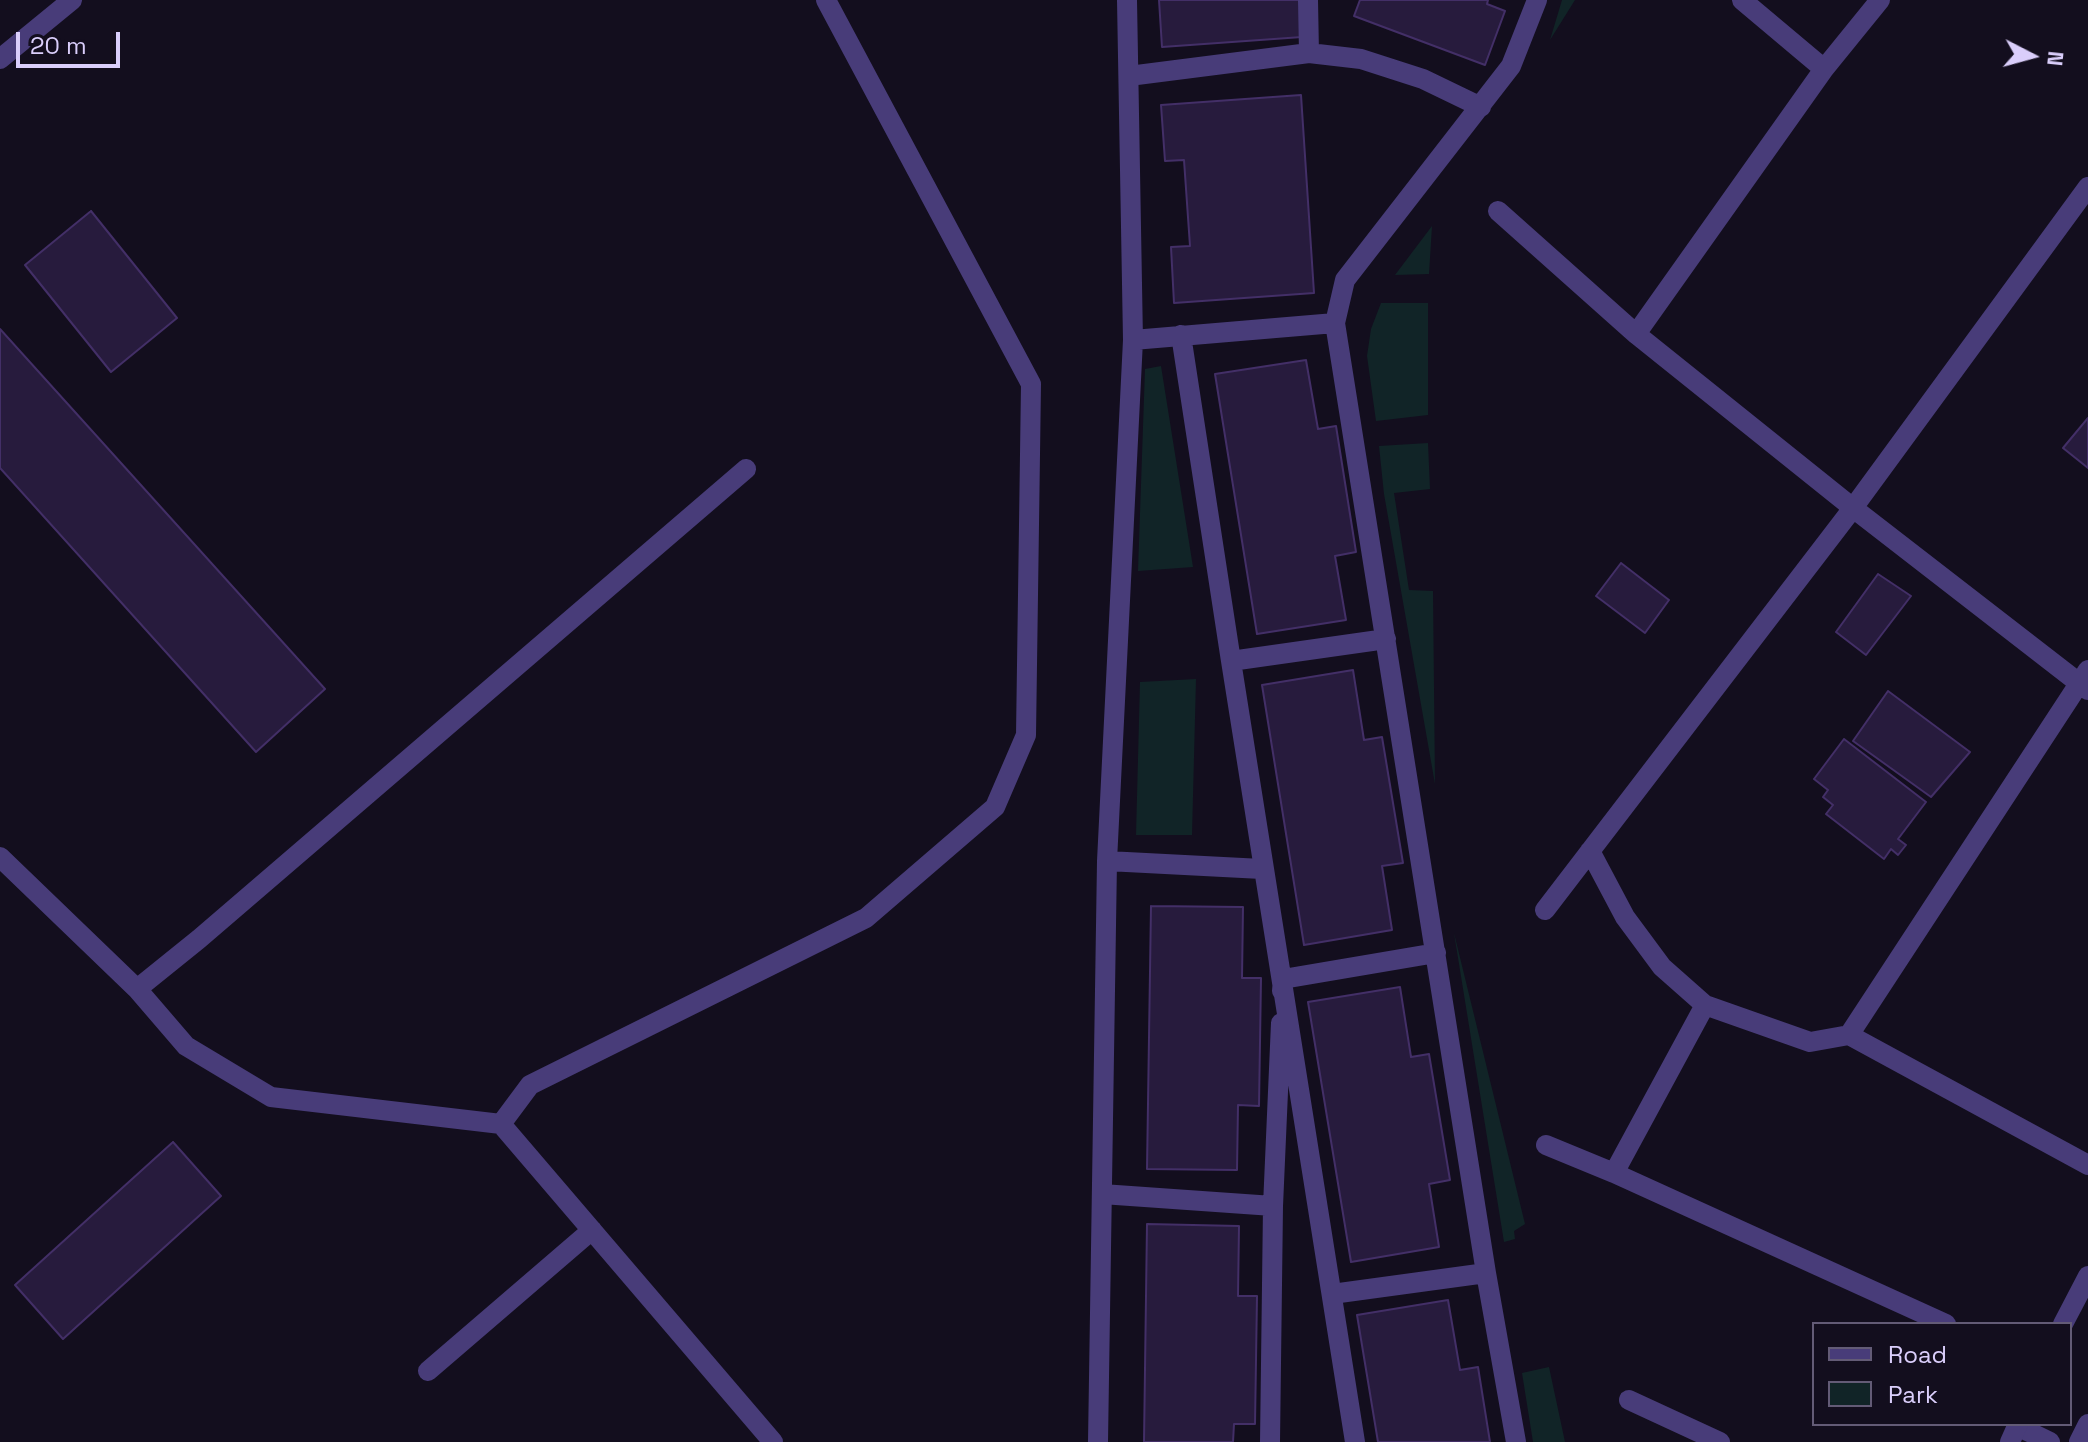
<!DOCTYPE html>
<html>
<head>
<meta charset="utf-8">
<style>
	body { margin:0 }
	#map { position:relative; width:2088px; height:1442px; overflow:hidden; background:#130e1e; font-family:"Space Grotesk",sans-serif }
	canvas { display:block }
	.legend { position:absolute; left:1812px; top:1322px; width:260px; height:104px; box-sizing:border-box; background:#130e1e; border:2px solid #635b76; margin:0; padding:10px 14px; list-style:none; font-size:24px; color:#dacefb }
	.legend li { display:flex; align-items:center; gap:16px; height:40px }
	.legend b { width:40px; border:2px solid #635b76 }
	.north { position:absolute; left:1992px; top:16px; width:80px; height:80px; -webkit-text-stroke:6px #130e1e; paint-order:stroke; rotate:96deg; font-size:22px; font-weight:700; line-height:32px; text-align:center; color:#dacefb }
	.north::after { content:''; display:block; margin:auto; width:28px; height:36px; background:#dacefb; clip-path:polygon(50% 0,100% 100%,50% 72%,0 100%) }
	.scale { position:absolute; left:16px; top:32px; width:104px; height:36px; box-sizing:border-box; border:4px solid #dacefb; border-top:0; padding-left:10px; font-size:24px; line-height:28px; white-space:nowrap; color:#dacefb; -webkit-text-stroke:6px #130e1e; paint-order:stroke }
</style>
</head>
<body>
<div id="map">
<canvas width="2088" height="1442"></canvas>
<ul class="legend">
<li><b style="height:10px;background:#483c79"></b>Road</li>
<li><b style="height:22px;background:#112427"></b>Park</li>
</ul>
<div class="north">N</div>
<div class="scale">20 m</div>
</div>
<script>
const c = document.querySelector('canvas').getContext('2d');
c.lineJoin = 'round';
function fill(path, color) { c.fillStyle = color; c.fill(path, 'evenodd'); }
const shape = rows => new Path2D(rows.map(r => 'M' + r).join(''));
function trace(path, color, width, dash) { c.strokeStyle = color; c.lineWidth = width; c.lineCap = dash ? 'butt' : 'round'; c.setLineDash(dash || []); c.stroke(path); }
fill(shape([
	[1562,0,1575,0,1550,40],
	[1432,226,1429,274,1395,275],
	[1381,303,1428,303,1428,415,1376,421,1367,356,1371,329],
	[1161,366,1193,567,1138,571,1145,369],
	[1428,443,1430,489,1394,493,1409,590,1433,591,1435,784,1384,494,1379,446],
	[1196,679,1192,835,1136,835,1140,682],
	[1454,933,1525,1224,1514,1231,1515,1239,1504,1242],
	[1549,1367,1565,1442,1533,1442,1522,1373]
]), '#112427');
const building = shape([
	[1159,0,1300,0,1302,37,1162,47,1159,0],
	[1360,0,1488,0,1487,4,1505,11,1485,65,1354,16,1360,0],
	[1301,95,1314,293,1174,303,1171,247,1190,246,1184,160,1165,161,1161,105,1301,95],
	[91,211,177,318,111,372,25,265,91,211],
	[0,329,325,689,256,752,0,468,0,329],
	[1306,360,1318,429,1336,426,1356,552,1335,556,1346,620,1257,634,1215,374,1306,360],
	[2088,418,2088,468,2063,448,2088,418],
	[1621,563,1669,600,1645,633,1596,596,1621,563],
	[1878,574,1911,596,1866,655,1836,632,1878,574],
	[1353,670,1364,740,1382,737,1403,863,1382,866,1392,930,1304,945,1262,685,1353,670],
	[1888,691,1970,752,1931,797,1853,741,1888,691],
	[1844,739,1926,802,1898,839,1906,845,1898,855,1891,849,1884,859,1826,814,1833,805,1823,797,1828,790,1814,779,1844,739],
	[1151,906,1243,907,1242,978,1261,978,1259,1106,1238,1105,1237,1170,1147,1169,1151,906],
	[1400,987,1411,1057,1429,1054,1450,1180,1429,1184,1439,1247,1351,1262,1308,1002,1400,987],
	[173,1142,221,1196,63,1339,15,1285,173,1142],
	[1147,1224,1239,1226,1238,1296,1257,1296,1255,1424,1234,1424,1233,1442,1144,1442,1147,1224],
	[1448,1300,1460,1370,1478,1367,1490,1442,1378,1442,1357,1315,1448,1300]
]);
fill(building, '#271b3d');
trace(building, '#432f67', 2);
trace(shape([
	[0,59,72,0],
	[0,857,137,989,186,1046,271,1097,501,1124,773,1442],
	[137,989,199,939,746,469],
	[501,1124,530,1085,866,918,995,807,1026,735,1031,384,826,0],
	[428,1371,592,1230],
	[2017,1426,2050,1442],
	[2079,1442,2088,1424]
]), '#483c79', 20);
trace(shape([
	[1308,0,1309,53],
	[1742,0,1824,69],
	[1129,76,1309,53,1361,59,1423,79,1481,107],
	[1498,211,1636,334,1853,508,2088,690],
	[1636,334,1824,69,1880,0],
	[1181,335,1231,661],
	[1133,340,1335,323],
	[1590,851,1625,917,1662,967,1705,1005,1810,1042,1849,1035,2088,670],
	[1107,861,1262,869],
	[1545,910,1853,508,2088,187],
	[1282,991,1283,979,1436,953],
	[1849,1035,2088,1165],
	[1546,1145,1614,1173,1946,1324],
	[1614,1173,1705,1005],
	[1102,1194,1273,1206],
	[1332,1294,1486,1273],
	[1629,1400,1720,1442],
	[1098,1442,1107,861,1133,340,1127,0],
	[1270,1442,1273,1206,1281,1023],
	[1355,1442,1231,661,1386,639],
	[1516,1442,1486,1273,1335,323,1345,280,1511,66,1537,0]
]), '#483c79', 20);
trace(shape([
	[2063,1324,2088,1276],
	[2010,1442,2018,1424]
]), '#483c79', 20);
</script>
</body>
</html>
